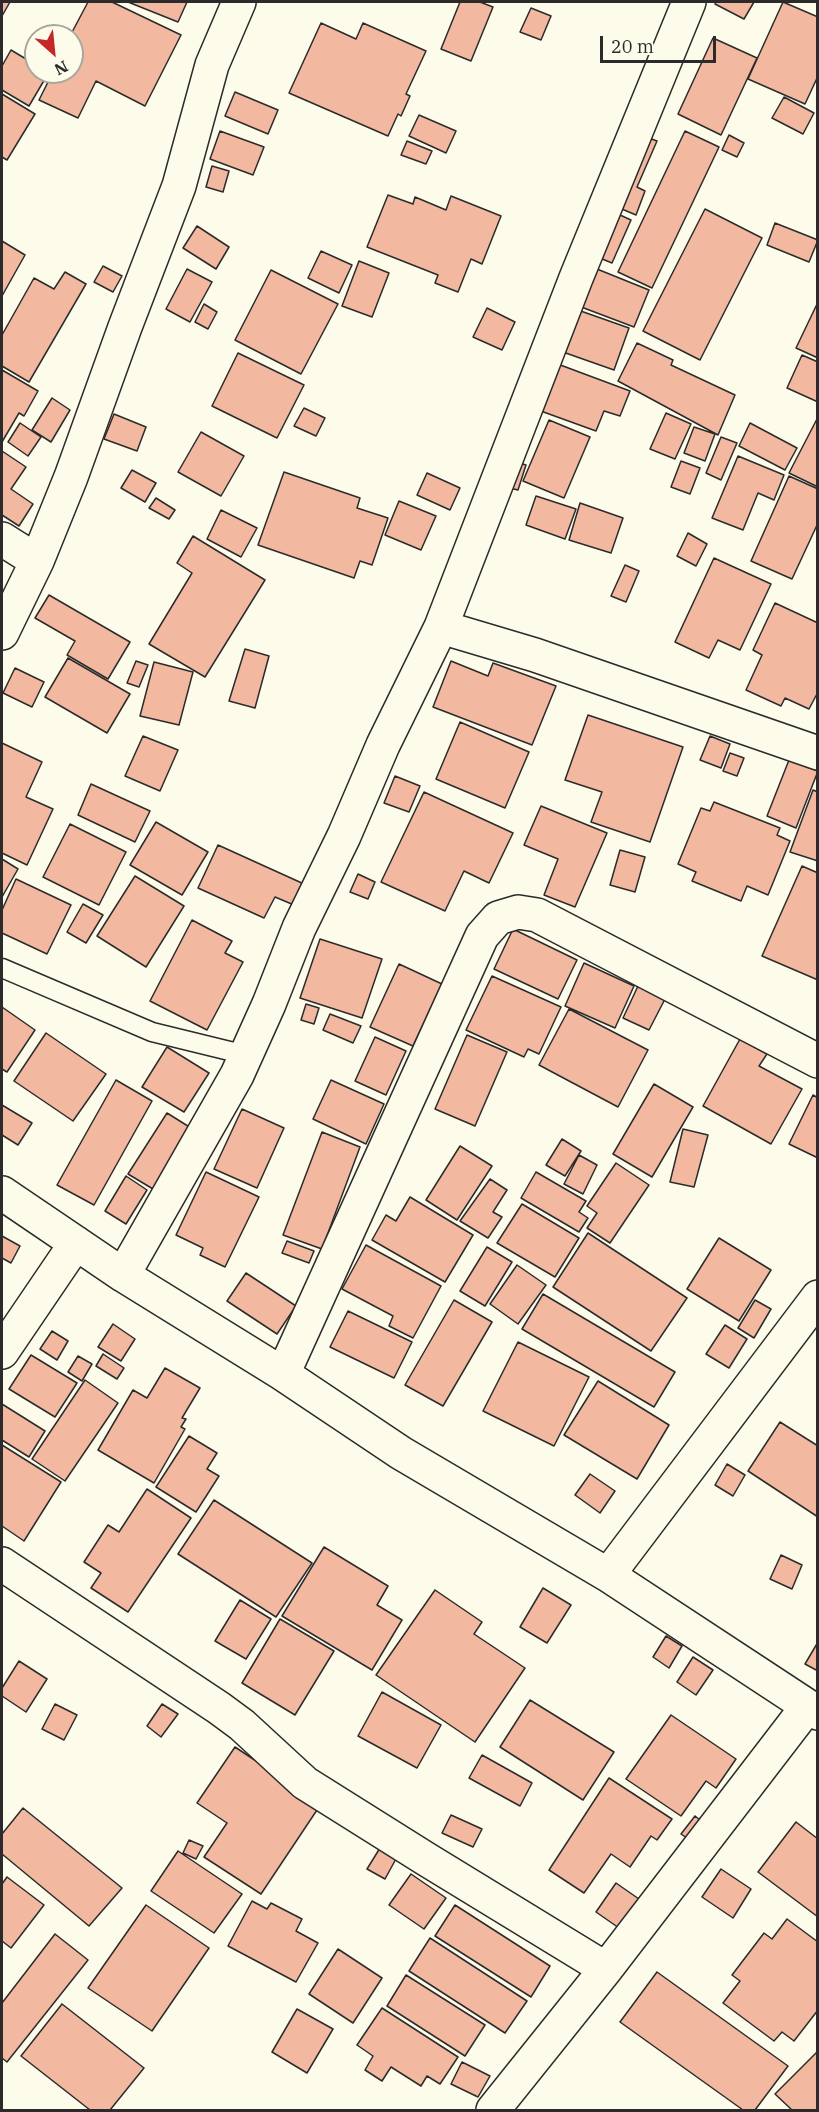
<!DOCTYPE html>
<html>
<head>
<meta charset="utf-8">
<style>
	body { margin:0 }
	#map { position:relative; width:819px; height:2112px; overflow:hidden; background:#fdfbea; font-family:"IBM Plex Serif",serif }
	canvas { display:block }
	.frame { position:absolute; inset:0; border:3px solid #2b2b2b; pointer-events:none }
	.north { position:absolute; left:24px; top:24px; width:60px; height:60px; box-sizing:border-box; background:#fdfbea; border:2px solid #a9a89e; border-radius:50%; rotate:153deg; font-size:16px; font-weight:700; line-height:24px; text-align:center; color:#2b2b2b }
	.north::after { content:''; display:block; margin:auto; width:21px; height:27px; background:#c62828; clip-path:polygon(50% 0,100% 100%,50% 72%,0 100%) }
	.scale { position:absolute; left:600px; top:36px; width:116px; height:27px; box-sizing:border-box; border:3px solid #2b2b2b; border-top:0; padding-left:8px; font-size:18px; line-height:21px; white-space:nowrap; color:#2b2b2b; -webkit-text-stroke:4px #fdfbea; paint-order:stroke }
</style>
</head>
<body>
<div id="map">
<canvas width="819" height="2112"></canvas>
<div class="frame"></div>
<div class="north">N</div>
<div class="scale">20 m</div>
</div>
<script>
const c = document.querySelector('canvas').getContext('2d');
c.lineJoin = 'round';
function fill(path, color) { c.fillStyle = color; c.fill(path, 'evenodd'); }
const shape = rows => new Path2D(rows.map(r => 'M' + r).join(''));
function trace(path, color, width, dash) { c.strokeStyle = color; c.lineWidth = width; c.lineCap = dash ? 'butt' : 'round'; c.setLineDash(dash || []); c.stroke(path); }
const building = shape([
	[2,2,10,2,2,16,2,2],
	[88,2,112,2,181,35,145,106,96,81,78,118,39,100,53,72,72,72,72,36,70,36,88,2],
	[128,2,187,2,178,22,128,2],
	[460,2,480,2,493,7,471,61,441,49,460,2],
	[716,2,754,2,744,19,715,4,716,2],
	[783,2,818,17,818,76,805,104,748,79,783,2],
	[531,8,551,16,541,40,520,32,531,8],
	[321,23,356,39,363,23,426,51,406,94,410,96,401,116,398,114,388,136,289,93,321,23],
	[713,38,757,58,721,135,678,114,713,38],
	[11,50,36,65,36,72,49,72,29,106,2,90,2,66,11,50],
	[235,92,278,110,268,134,225,116,235,92],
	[2,94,35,114,7,160,2,157,2,94],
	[784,97,814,113,803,134,772,118,784,97],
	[419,115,456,131,446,153,409,136,419,115],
	[220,131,264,147,253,175,210,159,220,131],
	[685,131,719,147,652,288,618,272,685,131],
	[638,134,657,141,637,187,645,191,636,215,610,204,638,134],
	[729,135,744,143,737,157,722,150,729,135],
	[407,141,432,151,426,164,401,155,407,141],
	[212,166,229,171,223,192,206,187,212,166],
	[388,195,413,204,415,197,446,210,451,196,501,216,482,264,471,259,458,292,435,283,438,275,367,247,388,195],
	[705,209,762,238,700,360,643,331,705,209],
	[609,210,631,220,612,263,590,254,609,210],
	[775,223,818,240,809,262,767,245,775,223],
	[197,226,229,247,216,269,183,248,197,226],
	[2,241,25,255,2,296,2,241],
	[321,251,352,265,339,293,308,278,321,251],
	[359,261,389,273,372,317,342,306,359,261],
	[103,266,122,276,113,292,94,282,103,266],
	[592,267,649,290,634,327,576,305,592,267],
	[187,269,212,282,190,322,166,309,187,269],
	[271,270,338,304,301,374,235,340,271,270],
	[65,272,86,284,29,382,2,366,2,335,34,278,54,289,65,272],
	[818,302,818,358,796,348,818,302],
	[204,304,217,312,208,329,195,322,204,304],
	[487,308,515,322,502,350,473,337,487,308],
	[575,309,629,328,614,370,560,351,575,309],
	[637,343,673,360,671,365,735,395,718,435,618,381,637,343],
	[238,353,304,385,277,438,212,406,238,353],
	[802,355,818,362,818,402,787,388,802,355],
	[555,363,630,391,620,416,604,411,596,431,538,410,555,363],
	[2,370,38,391,24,416,19,413,2,442,2,370],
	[52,398,70,410,51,442,32,430,52,398],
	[304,408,325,418,316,436,294,426,304,408],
	[666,413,691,424,675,459,650,449,666,413],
	[114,414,146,427,137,451,104,439,114,414],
	[818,417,818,487,789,473,818,417],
	[549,420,590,437,564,498,523,481,549,420],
	[20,423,41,437,28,456,8,442,20,423],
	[750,423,797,448,785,470,739,446,750,423],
	[694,427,715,434,705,461,684,453,694,427],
	[201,432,244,456,221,496,178,472,201,432],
	[721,437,737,443,721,480,706,473,721,437],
	[2,451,26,467,11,489,33,504,19,526,2,515,2,451],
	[738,456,784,475,774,500,758,493,743,530,712,518,738,456],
	[509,460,526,465,518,490,501,486,509,460],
	[681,461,700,468,690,494,671,487,681,461],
	[132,470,156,483,145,502,121,488,132,470],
	[284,472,360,498,357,508,388,518,372,565,360,561,354,578,258,545,284,472],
	[427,473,460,488,450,510,417,495,427,473],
	[789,476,818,489,818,523,792,579,751,561,789,476],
	[536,496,576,509,565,539,526,525,536,496],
	[156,498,175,510,169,519,149,508,156,498],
	[399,501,436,516,421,550,385,535,399,501],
	[580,503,623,518,611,553,569,540,580,503],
	[221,510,257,528,241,557,207,539,221,510],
	[688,533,707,544,696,566,677,556,688,533],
	[193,536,265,580,205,677,149,644,192,573,177,563,193,536],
	[714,558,771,584,740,650,718,640,709,658,675,642,714,558],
	[625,565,639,571,626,602,611,596,625,565],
	[49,595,130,642,108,679,67,655,75,641,35,618,49,595],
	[775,603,818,623,818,692,809,709,785,698,781,706,746,690,762,655,753,650,775,603],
	[245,649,269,656,255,708,229,701,245,649],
	[68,658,130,694,107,733,45,697,68,658],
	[136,661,148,665,139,687,127,683,136,661],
	[451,661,488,676,493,663,556,686,532,745,433,707,451,661],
	[154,662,193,672,179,725,140,716,154,662],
	[15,668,44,682,32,707,3,693,15,668],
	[588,715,683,747,650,842,591,822,602,792,565,780,588,715],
	[460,722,529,752,505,808,436,779,460,722],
	[143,736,178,750,160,791,125,776,143,736],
	[710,736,730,744,721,768,700,760,710,736],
	[2,743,42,762,26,797,53,809,27,865,2,853,2,743],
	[730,753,744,758,737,776,723,771,730,753],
	[789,760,818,771,796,828,767,816,789,760],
	[395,776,420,786,409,812,384,803,395,776],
	[91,784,150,811,135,842,78,815,91,784],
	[813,790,818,792,818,861,790,852,813,790],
	[424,792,513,833,489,883,464,871,445,911,381,882,424,792],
	[714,802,780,828,777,835,790,841,768,895,747,886,741,901,692,881,696,872,678,864,701,808,710,811,714,802],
	[541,806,607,833,575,907,544,895,558,859,524,845,541,806],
	[156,822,208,852,182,895,130,865,156,822],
	[70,824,126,852,99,905,43,877,70,824],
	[218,845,304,884,294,905,275,897,264,918,198,888,218,845],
	[620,850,645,857,635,892,610,885,620,850],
	[2,859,18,869,2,897,2,859],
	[802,866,818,873,818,980,762,956,802,866],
	[358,874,375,882,368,899,350,892,358,874],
	[135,876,184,906,146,967,97,936,135,876],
	[16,879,71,905,47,954,2,933,2,910,16,879],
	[83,904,103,915,86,943,67,932,83,904],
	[192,920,232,941,225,953,243,962,207,1030,150,1001,192,920],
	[513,929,577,960,558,999,494,969,513,929],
	[320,939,382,959,362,1018,300,998,320,939],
	[584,963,634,986,615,1028,565,1006,584,963],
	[399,964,442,984,413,1046,370,1027,399,964],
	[492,976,561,1007,539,1054,528,1049,524,1057,466,1030,492,976],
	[638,986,665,999,649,1030,623,1018,638,986],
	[306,1004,319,1008,314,1024,301,1020,306,1004],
	[2,1007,35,1030,7,1072,2,1069,2,1007],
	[569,1009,648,1050,618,1107,539,1065,569,1009],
	[330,1014,361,1026,353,1043,323,1030,330,1014],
	[46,1033,106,1074,73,1121,14,1081,46,1033],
	[467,1035,507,1052,475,1126,435,1109,467,1035],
	[375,1037,406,1051,386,1095,355,1081,375,1037],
	[740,1039,767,1054,759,1066,802,1089,771,1144,703,1106,740,1039],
	[167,1047,209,1073,184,1112,142,1087,167,1047],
	[116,1080,152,1101,94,1205,57,1185,116,1080],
	[331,1080,384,1104,366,1144,313,1119,331,1080],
	[654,1084,693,1107,652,1177,613,1154,654,1084],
	[813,1095,818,1098,818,1158,789,1144,813,1095],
	[2,1105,32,1123,18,1145,2,1135,2,1105],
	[242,1109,284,1128,257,1188,214,1169,242,1109],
	[167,1113,191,1128,153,1189,128,1174,167,1113],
	[683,1129,708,1135,694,1187,670,1182,683,1129],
	[322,1132,360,1147,322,1249,283,1235,322,1132],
	[562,1139,581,1151,565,1176,546,1165,562,1139],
	[460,1146,492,1166,457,1220,426,1200,460,1146],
	[579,1155,597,1165,583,1194,564,1184,579,1155],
	[616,1163,649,1185,610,1243,587,1228,597,1213,587,1206,616,1163],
	[206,1172,259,1197,225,1267,200,1255,203,1248,176,1235,206,1172],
	[536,1172,586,1201,579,1212,588,1218,579,1232,521,1198,536,1172],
	[126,1176,147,1190,126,1224,105,1211,126,1176],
	[490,1179,507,1190,493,1212,502,1217,488,1238,460,1221,490,1179],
	[410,1197,473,1235,445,1282,372,1240,386,1215,396,1221,410,1197],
	[522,1204,579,1238,555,1277,497,1243,522,1204],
	[588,1233,687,1298,651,1351,553,1287,588,1233],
	[2,1236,20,1246,11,1263,2,1258,2,1236],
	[719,1238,771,1270,739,1321,687,1289,719,1238],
	[287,1241,314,1251,309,1263,282,1253,287,1241],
	[366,1245,441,1286,413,1338,389,1326,393,1316,342,1289,366,1245],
	[487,1247,512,1262,485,1306,460,1291,487,1247],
	[517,1265,546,1285,518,1324,490,1304,517,1265],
	[246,1273,296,1306,277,1334,227,1301,246,1273],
	[543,1294,675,1372,654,1407,522,1329,543,1294],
	[454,1300,492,1322,443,1406,405,1385,454,1300],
	[755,1300,771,1309,754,1338,738,1328,755,1300],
	[348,1311,412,1342,394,1378,330,1347,348,1311],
	[113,1324,135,1339,121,1361,98,1347,113,1324],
	[725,1325,747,1339,729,1368,706,1354,725,1325],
	[52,1331,68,1341,57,1360,40,1349,52,1331],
	[518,1342,589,1377,554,1446,483,1411,518,1342],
	[103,1354,124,1368,117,1379,96,1366,103,1354],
	[31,1355,77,1383,55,1417,9,1389,31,1355],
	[78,1356,92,1364,82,1381,68,1372,78,1356],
	[165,1368,200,1388,182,1418,186,1419,181,1427,185,1429,154,1483,98,1450,133,1390,147,1398,165,1368],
	[85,1380,118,1403,65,1481,32,1459,85,1380],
	[598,1381,669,1425,637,1479,564,1435,598,1381],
	[2,1404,45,1431,29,1457,2,1440,2,1404],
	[780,1422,818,1446,818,1517,748,1471,780,1422],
	[189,1436,217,1453,207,1469,219,1476,196,1512,156,1487,189,1436],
	[2,1445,61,1482,24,1541,2,1526,2,1445],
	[727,1464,745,1475,733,1496,715,1485,727,1464],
	[590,1474,615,1491,600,1513,575,1495,590,1474],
	[147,1489,191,1518,128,1612,91,1588,101,1573,84,1562,108,1525,119,1532,147,1489],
	[214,1500,312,1563,276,1617,178,1554,214,1500],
	[324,1547,388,1586,377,1605,402,1620,372,1670,282,1616,324,1547],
	[781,1555,802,1565,792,1589,770,1579,781,1555],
	[543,1588,571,1605,547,1643,520,1627,543,1588],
	[435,1590,482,1622,474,1634,525,1668,475,1742,376,1675,435,1590],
	[240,1600,271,1619,246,1659,215,1641,240,1600],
	[280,1619,334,1651,295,1715,242,1683,280,1619],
	[666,1636,682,1646,669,1668,653,1657,666,1636],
	[818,1642,818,1671,805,1664,818,1642],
	[693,1657,713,1670,696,1695,677,1682,693,1657],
	[19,1661,47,1679,26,1712,2,1696,2,1688,19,1661],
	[382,1692,441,1725,417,1768,358,1736,382,1692],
	[530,1700,614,1752,583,1800,500,1747,530,1700],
	[55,1704,77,1715,64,1740,42,1729,55,1704],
	[162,1704,178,1714,161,1737,147,1726,162,1704],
	[671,1715,736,1759,716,1788,706,1781,681,1816,626,1779,671,1715],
	[235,1747,321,1804,261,1894,204,1857,227,1823,197,1803,235,1747],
	[482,1755,532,1783,520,1806,469,1778,482,1755],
	[609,1778,672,1819,657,1840,651,1836,630,1867,611,1854,584,1893,549,1870,609,1778],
	[23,1808,122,1888,89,1926,2,1854,2,1834,23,1808],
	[451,1815,482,1829,473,1847,442,1833,451,1815],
	[695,1816,709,1827,696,1844,681,1834,695,1816],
	[796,1822,818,1839,818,1917,758,1872,796,1822],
	[189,1840,203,1846,196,1859,183,1853,189,1840],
	[380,1848,397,1857,385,1879,367,1869,380,1848],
	[178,1851,242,1894,214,1933,151,1891,178,1851],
	[721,1869,751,1889,733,1918,702,1897,721,1869],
	[411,1874,446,1898,424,1929,389,1905,411,1874],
	[7,1877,44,1905,11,1948,2,1941,2,1884,7,1877],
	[616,1883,639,1899,619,1928,596,1912,616,1883],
	[252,1901,267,1909,271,1903,302,1919,296,1931,318,1943,296,1982,228,1946,252,1901],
	[146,1905,209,1948,152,2031,88,1988,146,1905],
	[455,1905,550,1966,531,1997,435,1936,455,1905],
	[787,1919,818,1942,818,2010,794,2041,782,2032,774,2041,723,2003,740,1981,732,1975,764,1933,772,1939,787,1919],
	[55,1934,88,1960,7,2062,2,2058,2,2003,55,1934],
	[430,1938,527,2001,505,2033,409,1971,430,1938],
	[338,1949,382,1978,353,2023,309,1994,338,1949],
	[657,1972,788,2066,755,2110,743,2110,620,2022,657,1972],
	[406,1975,485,2025,465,2056,387,2006,406,1975],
	[62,2004,144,2068,110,2110,90,2110,21,2056,62,2004],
	[382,2008,458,2057,440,2084,427,2076,421,2086,391,2067,382,2081,365,2070,373,2056,357,2045,382,2008],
	[297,2009,333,2029,307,2073,272,2052,297,2009],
	[818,2051,818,2110,792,2110,775,2094,818,2051],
	[462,2062,490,2076,478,2097,451,2084,462,2062]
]);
fill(building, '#f2b8a0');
trace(building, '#2b2b2b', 1.5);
const service = shape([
	[2,968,152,1032,246,1055]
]);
const minor = shape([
	[2,539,37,561],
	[441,627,535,655,818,753],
	[2,633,37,561,71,477,125,327,179,186,212,65,239,2],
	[2,1193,123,1275,283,1374,401,1453,608,1575,818,1713],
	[123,1275,237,1075,269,1004,299,928,344,836,383,745,441,627,576,278,689,2],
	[2,1352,76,1243],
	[283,1374,482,936,498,918,518,912,537,915,818,1061],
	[2,1564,219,1708,242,1725,305,1783,426,1859,606,1969],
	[608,1575,818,1297],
	[493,2110,606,1969,807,1707]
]);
trace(service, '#2b2b2b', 21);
trace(minor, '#2b2b2b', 36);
trace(service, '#fdfbea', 18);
trace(minor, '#fdfbea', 33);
</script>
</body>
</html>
